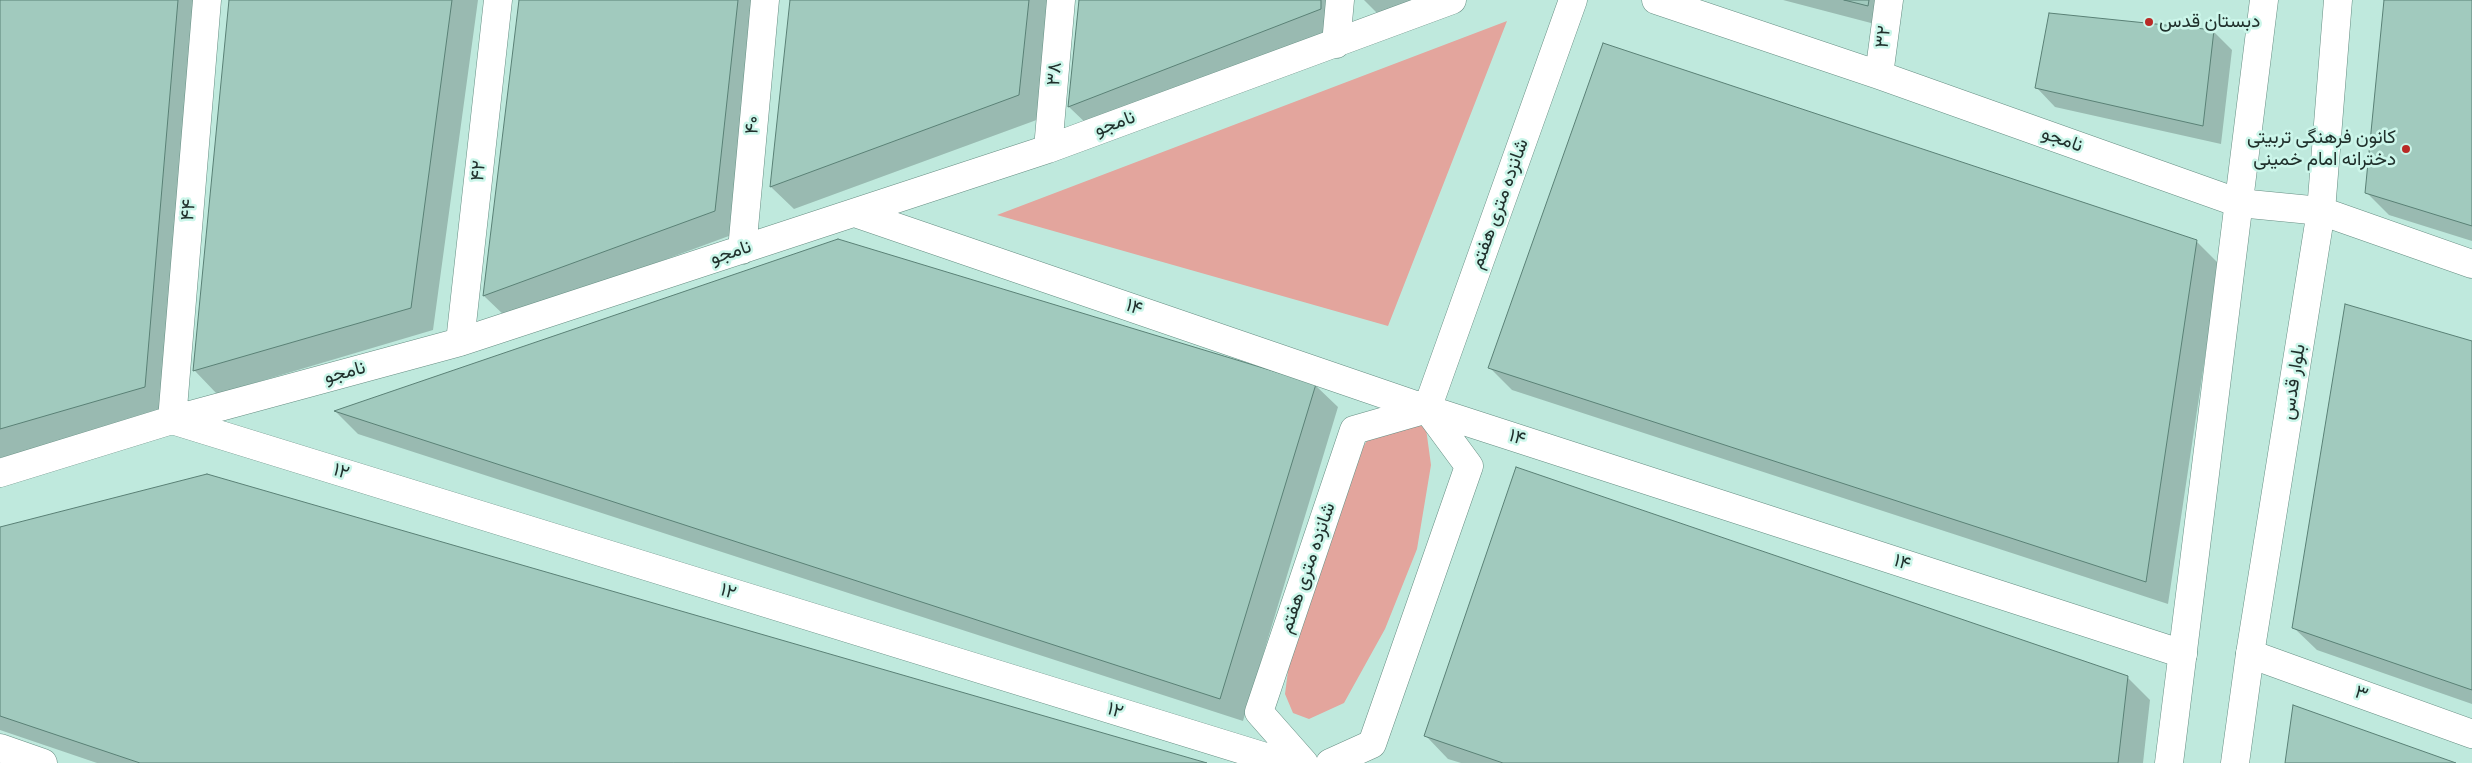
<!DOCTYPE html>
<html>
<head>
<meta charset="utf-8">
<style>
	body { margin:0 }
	canvas { display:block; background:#bfe9dd }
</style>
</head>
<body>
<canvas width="2472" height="763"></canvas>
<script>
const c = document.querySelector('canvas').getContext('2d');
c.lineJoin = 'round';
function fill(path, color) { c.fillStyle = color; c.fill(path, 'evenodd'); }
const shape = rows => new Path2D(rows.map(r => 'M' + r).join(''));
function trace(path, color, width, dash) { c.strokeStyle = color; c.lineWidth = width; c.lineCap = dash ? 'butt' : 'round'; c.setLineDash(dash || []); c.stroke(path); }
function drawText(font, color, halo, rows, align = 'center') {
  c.font = font + ' Signika,Vazirmatn,sans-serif'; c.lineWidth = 5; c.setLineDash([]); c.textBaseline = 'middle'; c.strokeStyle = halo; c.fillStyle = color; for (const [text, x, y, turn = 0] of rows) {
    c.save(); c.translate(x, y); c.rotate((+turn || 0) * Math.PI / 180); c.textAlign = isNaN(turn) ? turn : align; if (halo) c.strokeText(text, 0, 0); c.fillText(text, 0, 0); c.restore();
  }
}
fill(shape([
	[1507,21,1388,326,997,215],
	[1425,421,1431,465,1417,549,1385,629,1344,703,1309,719,1293,713,1285,694,1289,663,1352,466,1372,432]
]), '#e3a59d');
fill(shape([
	[0,0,202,0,167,410,0,458],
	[230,0,478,0,433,330,217,394,195,371],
	[520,0,762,0,737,233,507,318,484,296],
	[791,0,1054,0,1042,118,794,209,771,187],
	[1080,0,1345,0,1343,31,1092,129,1069,107],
	[1364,0,1414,0,1380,16],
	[1783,0,1894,0,1890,28],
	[2385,0,2472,0,2472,241,2389,215,2367,193],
	[2213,31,2232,50,2221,144,2055,107,2037,88],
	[838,240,1315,385,1338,407,1243,721,358,434,336,412],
	[2196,241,2219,264,2168,604,1512,390,1490,368],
	[2472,342,2472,704,2317,650,2294,628],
	[0,528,1202,763,97,763,0,730],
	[2127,677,2150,700,2143,763,1461,763,1448,759,1426,736]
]), '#0003');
const building = shape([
	[0,0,178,0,145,387,0,429,0,0],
	[229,0,452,0,411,308,193,371,229,0],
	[519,0,738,0,715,211,483,296,519,0],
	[790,0,1029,0,1019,95,770,187,790,0],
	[1079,0,1321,0,1321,9,1068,107,1079,0],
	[1844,0,1869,0,1868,6,1844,0],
	[2384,0,2472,0,2472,226,2365,193,2384,0],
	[2049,13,2214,30,2203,126,2035,88,2049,13],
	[1603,43,2197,240,2146,582,1488,368,1603,43],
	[838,239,1316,384,1220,699,334,411,838,239],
	[2345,304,2472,341,2472,690,2292,628,2345,304],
	[1516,467,2128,676,2118,763,1503,763,1424,736,1516,467],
	[207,474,1207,763,140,763,0,716,0,527,207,474],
	[2293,705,2456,763,2285,763,2293,705]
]);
fill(building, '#a1cabe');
trace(building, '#5a8176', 1);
const minor = shape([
	[207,0,172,420,1285,763],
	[1656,0,1879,75,2239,203,2321,211,2472,264],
	[1336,44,1340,0],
	[1879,75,1889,0],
	[1048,149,1061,0],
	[855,213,1427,409,2183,654],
	[742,250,765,0],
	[460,342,498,0],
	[1427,409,1573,0],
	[0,473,172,420,460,342,1048,149,1452,0],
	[2250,654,2472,734],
	[1304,763,1259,712,1354,430,1427,409],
	[1330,763,1372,744,1469,466,1427,409]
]);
const major = shape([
	[0,748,43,763],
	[2169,763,2264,0],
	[2235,763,2250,654,2321,211,2338,0]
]);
trace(minor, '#668e83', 29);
trace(major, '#668e83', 29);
trace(minor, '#fff', 28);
trace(major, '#fff', 28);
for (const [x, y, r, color] of [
	[2149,22,5,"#b92a26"],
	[2406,149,5,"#b92a26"]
]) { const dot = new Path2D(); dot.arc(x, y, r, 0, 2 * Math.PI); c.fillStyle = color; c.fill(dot); trace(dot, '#ccf6ea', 2); }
drawText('19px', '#20302c', '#ccf6ea', [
	["دبستان قدس",2159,22],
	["کانون فرهنگی تربیتی",2396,138,"right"],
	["دخترانه امام خمینی",2396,160,"right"]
], 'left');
drawText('19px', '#20302c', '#ccf6ea', [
	["۳۲",1884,37,-83],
	["۳۸",1055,74,-85],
	["نامجو",1115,124,-20],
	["۴۰",753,125,-85],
	["نامجو",2062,140,20],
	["۴۲",479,171,-84],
	["شانزده متری هفتم",1500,204,-70],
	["۴۴",189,210,-85],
	["نامجو",731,253,-18],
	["۱۴",1134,308,19],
	["نامجو",345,373,-15],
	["بلوار قدس",2294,382,-81],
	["۱۴",1517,438,18],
	["۱۲",341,472,17],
	["۱۴",1902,563,18],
	["شانزده متری هفتم",1308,568,-71],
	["۱۲",728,592,17],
	["۳",2361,694,20],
	["۱۲",1115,711,17]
]);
</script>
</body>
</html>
